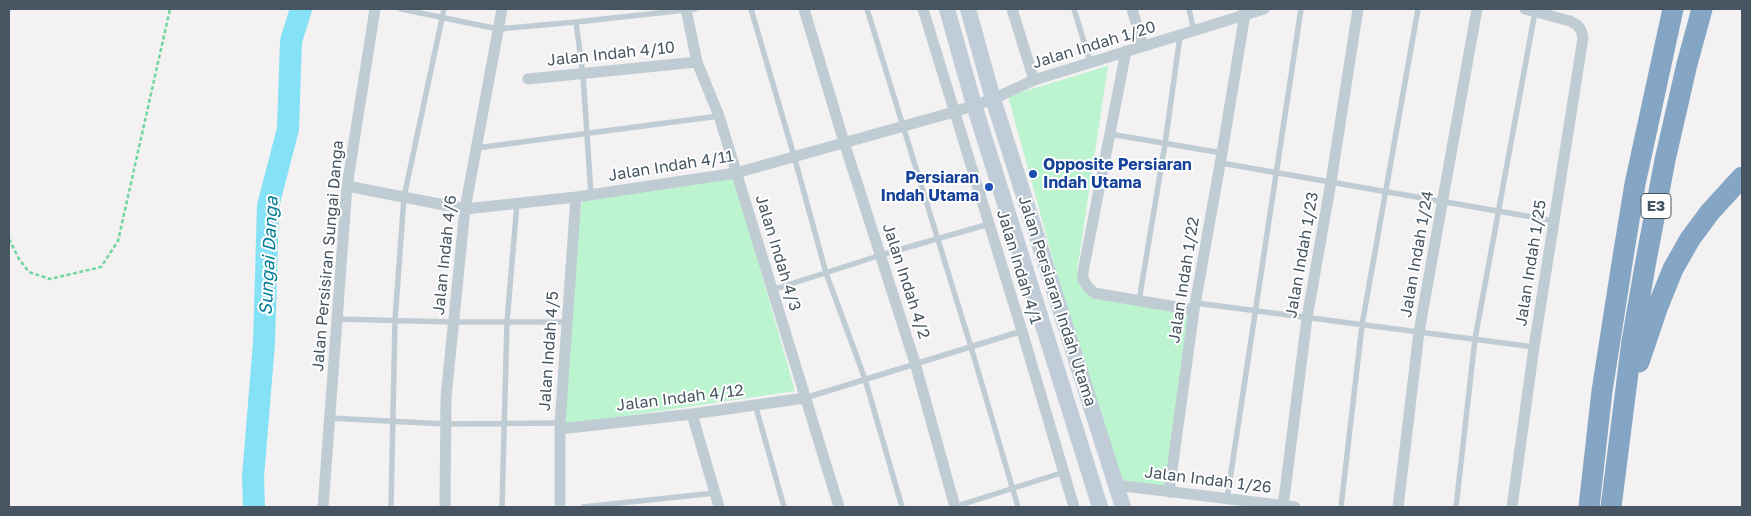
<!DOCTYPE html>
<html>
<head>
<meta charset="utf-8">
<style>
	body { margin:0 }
	#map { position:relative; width:1751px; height:516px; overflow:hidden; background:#f3f1f1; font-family:"Golos Text",sans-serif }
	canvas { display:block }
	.frame { position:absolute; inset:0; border:10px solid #465561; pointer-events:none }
</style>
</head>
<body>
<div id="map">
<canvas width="1751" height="516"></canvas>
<div class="frame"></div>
</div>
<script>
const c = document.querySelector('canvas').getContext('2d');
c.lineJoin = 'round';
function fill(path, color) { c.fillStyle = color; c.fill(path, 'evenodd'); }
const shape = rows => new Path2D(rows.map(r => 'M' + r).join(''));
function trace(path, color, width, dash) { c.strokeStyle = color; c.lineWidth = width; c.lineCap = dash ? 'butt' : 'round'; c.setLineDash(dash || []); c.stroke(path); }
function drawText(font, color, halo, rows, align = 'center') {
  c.font = font + ' "Golos Text",sans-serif'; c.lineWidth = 4; c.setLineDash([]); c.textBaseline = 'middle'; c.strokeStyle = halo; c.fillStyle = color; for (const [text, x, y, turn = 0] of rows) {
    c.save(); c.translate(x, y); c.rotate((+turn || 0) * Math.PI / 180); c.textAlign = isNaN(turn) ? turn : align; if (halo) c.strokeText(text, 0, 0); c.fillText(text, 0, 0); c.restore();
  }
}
fill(shape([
	[1108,66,1077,271,1080,285,1091,297,1189,315,1165,488,1118,483,1058,278,1008,96],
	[734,177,795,391,564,425,567,322,582,201]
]), '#bcf4d0');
trace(shape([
	[254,507,253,477,264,343,268,206,288,129,291,41,301,9]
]), '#85e1f5', 22);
trace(shape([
	[9,239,19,259,29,272,50,279,101,267,118,241,170,9]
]), '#70d6a1', 2.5, [4, 2.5]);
trace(shape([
	[401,9,498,29,576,22,695,9],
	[751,9,794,156,826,273,865,379,902,507],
	[867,9,971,347,1018,507],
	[1074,9,1090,62],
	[1189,9,1194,31],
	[576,22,583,75,591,195],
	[1110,134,1222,153],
	[476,148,719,116],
	[1221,163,1555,221],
	[772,290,881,255,989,224],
	[1139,301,1165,144,1180,36],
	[1196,303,1534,347],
	[337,319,453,322,567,322],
	[805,398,1022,331],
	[755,404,784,507],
	[329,418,446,424,560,423],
	[1227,499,1301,9],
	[391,507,395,320,404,197,444,9],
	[502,507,507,322,517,203],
	[583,507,715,493],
	[954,507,1064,472],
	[1341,507,1362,325,1418,9],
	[1456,507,1475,339,1535,12]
]), '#c0ccd4', 5.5);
trace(shape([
	[686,9,697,62,719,116,839,507],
	[804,9,844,142,915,363,955,507],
	[923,9,1022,331,1074,507],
	[1012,9,1034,80],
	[1132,9,1143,46],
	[1126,51,1083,272,1083,279,1087,286,1094,293,1194,310],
	[528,79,697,62],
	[347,186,465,209,576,197,736,173,954,112,993,99,1034,80,1264,9],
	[692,414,719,507],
	[560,429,692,414,805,398],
	[1116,485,1295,507],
	[1169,492,1194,310,1222,153,1245,14,1244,9],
	[323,507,347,186,375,9],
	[445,507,446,397,465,209,502,9],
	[560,507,560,423,576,197],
	[1283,507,1307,318,1331,182,1358,9],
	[1398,507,1419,332,1477,9],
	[1512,507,1534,347,1583,38,1581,30,1577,25,1570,21,1525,9]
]), '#c0ccd4', 11);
trace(shape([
	[947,9,974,105,1100,507],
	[968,9,993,99,1123,507]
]), '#c0cdd9', 16);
trace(shape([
	[1639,362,1658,306,1673,269,1690,239,1710,212,1742,177],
	[1589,507,1602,391,1623,257,1635,184,1673,9],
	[1611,507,1632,341,1645,266,1665,160,1687,64,1702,9]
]), '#84a5c4', 21);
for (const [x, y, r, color] of [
	[1033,174,5,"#1a4fb4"],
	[989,187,5,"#1a4fb4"]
]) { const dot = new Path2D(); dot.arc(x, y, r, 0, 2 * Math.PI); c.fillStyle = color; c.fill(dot); trace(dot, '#fff', 2); }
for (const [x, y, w] of [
	[1656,206,30]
]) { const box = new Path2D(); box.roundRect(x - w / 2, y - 12.5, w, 25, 4); c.fillStyle = '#fff'; c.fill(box); trace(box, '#465561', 1); }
drawText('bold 15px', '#465561', null, [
	["E3",1656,206]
]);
drawText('16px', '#465561', '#fff', [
	["Jalan Indah 1/20",1094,45,-17],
	["Jalan Indah 4/10",611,54,-6],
	["Jalan Indah 4/11",671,166,-9],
	["Jalan Indah 4/3",778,253,73],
	["Jalan Indah 1/24",1417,254,-80],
	["Jalan Indah 4/6",445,255,-84],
	["Jalan Indah 1/23",1302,255,-80],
	["Jalan Persisiran Sungai Danga",328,256,-85],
	["Jalan Indah 1/25",1531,263,-81],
	["Jalan Indah 4/1",1019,267,73],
	["Jalan Indah 1/22",1184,280,-81],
	["Jalan Indah 4/2",906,281,72],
	["Jalan Persiaran Indah Utama",1057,301,72],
	["Jalan Indah 4/5",549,351,-86],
	["Jalan Indah 4/12",680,398,-7],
	["Jalan Indah 1/26",1208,480,7]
]);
drawText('bold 16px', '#164399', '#fff', [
	["Opposite Persiaran",1043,165],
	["Indah Utama",1043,183],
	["Persiaran",979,178,"right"],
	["Indah Utama",979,196,"right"]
], 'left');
drawText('italic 18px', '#037e98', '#fff', [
	["Sungai Danga",269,256,-87]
]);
</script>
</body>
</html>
